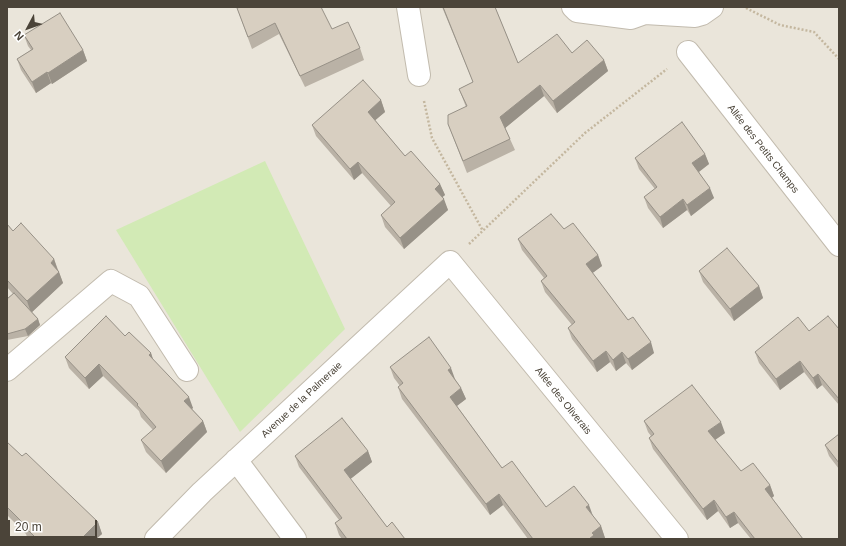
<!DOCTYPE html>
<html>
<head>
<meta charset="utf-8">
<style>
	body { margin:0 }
	#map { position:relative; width:846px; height:546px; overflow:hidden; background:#f6f3ec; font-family:Arial,sans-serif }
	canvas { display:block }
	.frame { position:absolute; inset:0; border:8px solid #4b4439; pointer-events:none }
	.north { position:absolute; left:8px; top:8px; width:40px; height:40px; -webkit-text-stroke:3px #fff; paint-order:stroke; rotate:229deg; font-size:11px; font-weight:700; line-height:16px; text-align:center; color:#4b4439 }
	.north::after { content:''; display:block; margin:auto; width:14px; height:18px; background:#4b4439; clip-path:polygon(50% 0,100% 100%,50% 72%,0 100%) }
	.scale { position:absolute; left:8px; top:520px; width:89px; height:18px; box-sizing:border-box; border:2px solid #4b4439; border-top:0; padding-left:5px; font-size:12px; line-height:14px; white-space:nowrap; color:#4b4439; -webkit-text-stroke:3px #fff; paint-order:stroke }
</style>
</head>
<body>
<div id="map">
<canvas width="846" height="546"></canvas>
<div class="frame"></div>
<div class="north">N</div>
<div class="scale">20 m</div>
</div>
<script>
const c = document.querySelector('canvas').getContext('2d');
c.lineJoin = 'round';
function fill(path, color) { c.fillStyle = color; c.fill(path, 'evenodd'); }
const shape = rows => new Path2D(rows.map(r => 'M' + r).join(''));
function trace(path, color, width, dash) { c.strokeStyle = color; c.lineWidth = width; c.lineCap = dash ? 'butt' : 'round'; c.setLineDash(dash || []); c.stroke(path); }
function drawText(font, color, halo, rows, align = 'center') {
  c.font = font + ' Arial,sans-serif'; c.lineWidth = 3.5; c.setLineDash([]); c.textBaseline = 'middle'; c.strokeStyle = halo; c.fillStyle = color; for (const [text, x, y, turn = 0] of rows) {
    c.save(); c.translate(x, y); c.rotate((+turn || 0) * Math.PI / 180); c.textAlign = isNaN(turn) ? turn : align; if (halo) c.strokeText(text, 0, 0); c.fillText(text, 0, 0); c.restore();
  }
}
fill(shape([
	[7,7,839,7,839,539,7,539]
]), '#eae5da');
fill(shape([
	[265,161,345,329,240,432,116,230]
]), '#d2eab5');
const minor = shape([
	[408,7,419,75],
	[573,7,577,11,631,18,645,13,695,16,702,14,712,7],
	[688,52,839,245],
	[7,370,111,281,139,296,187,370],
	[236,460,295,539],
	[156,539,202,492,450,262,677,539]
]);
trace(minor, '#c2bbae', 24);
trace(shape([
	[746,8,780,25,814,32,839,59],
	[424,101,432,138,483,231],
	[469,244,585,133,667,69]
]), '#c4b79f', 2.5, [2, 2]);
trace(minor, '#fff', 22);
fill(shape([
	[442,7,495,7,518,63,572,53,604,60,608,71,557,113,544,96,505,128,515,150,467,173,448,124,466,107,459,89,473,82],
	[237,8,332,29,360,48,364,60,305,87,279,34,252,49],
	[24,35,83,50,87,61,52,84,51,83,36,93,21,70,17,59,31,50,28,46],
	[381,100,385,112,375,120,405,156,440,184,445,195,442,197,448,210,404,249,385,227,381,215,391,206,362,173,354,180,316,136,312,125],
	[705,154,709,164,699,172,714,198,691,216,687,210,663,228,648,208,644,197,655,189,639,169,635,158],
	[7,224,13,231,54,259,63,283,32,312,38,319,40,325,28,336,7,340,7,299,13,294,7,287],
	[564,229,598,255,602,266,592,273,628,320,654,353,632,370,626,363,616,371,610,362,597,372,572,339,568,328,572,325,545,292,541,281,544,278,522,250,518,239],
	[699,271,759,286,763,298,734,321,703,282],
	[839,329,839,405,822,385,817,389,804,372,780,390,759,363,755,352],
	[125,336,151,353,153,360,193,408,192,409,203,421,207,432,166,473,146,452,141,440,153,430,141,417,139,411,103,376,89,389,69,368,65,357],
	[390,367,455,379,461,388,466,399,457,406,502,468,546,507,592,515,601,526,605,538,604,539,528,539,503,505,490,515,402,399,398,387,400,386,394,378],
	[644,421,725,433,715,440,741,471,770,485,774,496,772,498,803,539,751,539,738,523,730,528,718,511,707,520,653,449,649,438,651,436,648,432],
	[839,434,839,469,829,456,825,445],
	[7,442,22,456,98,522,102,534,96,539,30,539,27,537,26,534,7,515],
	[368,451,372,462,350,479,387,527,405,539,342,539,339,535,335,523,339,520,299,467,295,456]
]), '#bab2a6');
fill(shape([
	[83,50,87,61,52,84,48,73],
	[604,60,608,71,557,113,553,101],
	[47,72,51,83,36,93,32,82],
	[540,85,544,96,504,129,500,117],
	[381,100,385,112,372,123,368,112],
	[705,154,709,164,696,174,692,163],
	[358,162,362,173,354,180,350,169],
	[440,184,445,195,439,200,435,189],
	[710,188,714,198,691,216,687,205],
	[444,199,448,210,404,249,400,238],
	[683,199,687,210,663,228,660,217],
	[598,255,602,266,590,275,586,264],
	[54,259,58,271,51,263],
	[59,272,63,283,31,313,27,301],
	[759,286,763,298,734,321,730,309],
	[38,319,40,325,28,336,25,329],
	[651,342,654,353,632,370,628,359],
	[606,351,610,362,597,372,593,361],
	[622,352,626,363,616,371,613,360],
	[151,353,155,365,149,355],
	[800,361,804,372,780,390,776,379],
	[99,364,103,376,89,389,85,378],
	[451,368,455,379,452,382,448,370],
	[818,374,822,385,817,389,813,378],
	[461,388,466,399,454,408,450,397],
	[189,397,193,408,188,412,184,401],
	[203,421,207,432,166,473,161,461],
	[721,422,725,433,712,442,708,431],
	[368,451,372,462,348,481,344,470],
	[770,485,774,496,769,500,765,489],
	[499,494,503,505,490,515,486,504],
	[714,500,718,511,707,520,703,509],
	[589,505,593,516,586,507],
	[734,512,738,523,730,528,726,517],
	[98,522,102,534,96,539,81,539],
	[601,526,605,538,604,539,589,539,592,533]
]), '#979187');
const building = shape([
	[241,7,321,7,332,29,348,22,360,48,300,76,275,23,248,37,237,8,241,7],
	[443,7,495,7,518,63,557,34,572,53,587,40,604,60,553,101,540,85,500,117,510,139,463,161,448,124,448,115,467,106,459,89,473,82,443,7],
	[60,13,83,50,48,73,47,72,32,82,17,59,33,49,24,35,60,13],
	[363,80,381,100,368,112,405,156,411,151,440,184,435,189,444,199,400,238,381,215,395,202,358,162,350,169,312,125,363,80],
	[682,122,705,154,692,163,710,188,687,205,683,199,660,217,644,197,657,187,635,158,682,122],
	[551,214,564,229,573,223,598,255,586,264,628,320,633,317,651,342,628,359,622,352,613,360,606,351,593,361,568,328,575,322,541,281,547,276,518,239,551,214],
	[21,223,54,259,51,263,59,272,27,301,7,280,7,224,13,231,21,223],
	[727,248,759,286,730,309,699,271,727,248],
	[14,293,38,319,25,329,7,334,7,299,14,293],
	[106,316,125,336,129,332,151,353,149,355,189,397,184,401,203,421,161,461,141,440,156,427,137,405,138,404,99,364,85,378,65,357,106,316],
	[828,316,839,329,839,399,818,374,813,378,800,361,776,379,755,352,798,317,809,331,828,316],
	[429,337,451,368,448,370,461,388,450,397,502,468,512,461,546,507,574,486,589,505,586,507,601,526,592,533,594,535,589,539,533,539,499,494,486,504,398,387,403,383,390,367,429,337],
	[692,385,721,422,708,431,741,471,753,463,770,485,765,489,803,539,755,539,734,512,726,517,714,500,703,509,649,438,654,434,644,421,692,385],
	[342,418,368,451,344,470,387,527,392,522,405,539,347,539,335,523,342,518,295,456,342,418],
	[839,434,839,463,825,445,839,434],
	[7,442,22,456,26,453,98,522,81,539,37,539,23,525,23,523,7,507,7,442]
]);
fill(building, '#d8cfc1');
trace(building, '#979187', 1);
drawText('10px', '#4b4439', '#fff', [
	["Allée des Petits Champs",763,149,52],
	["Avenue de la Palmeraie",302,400,-43],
	["Allée des Oliverais",563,401,51]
]);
</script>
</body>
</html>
